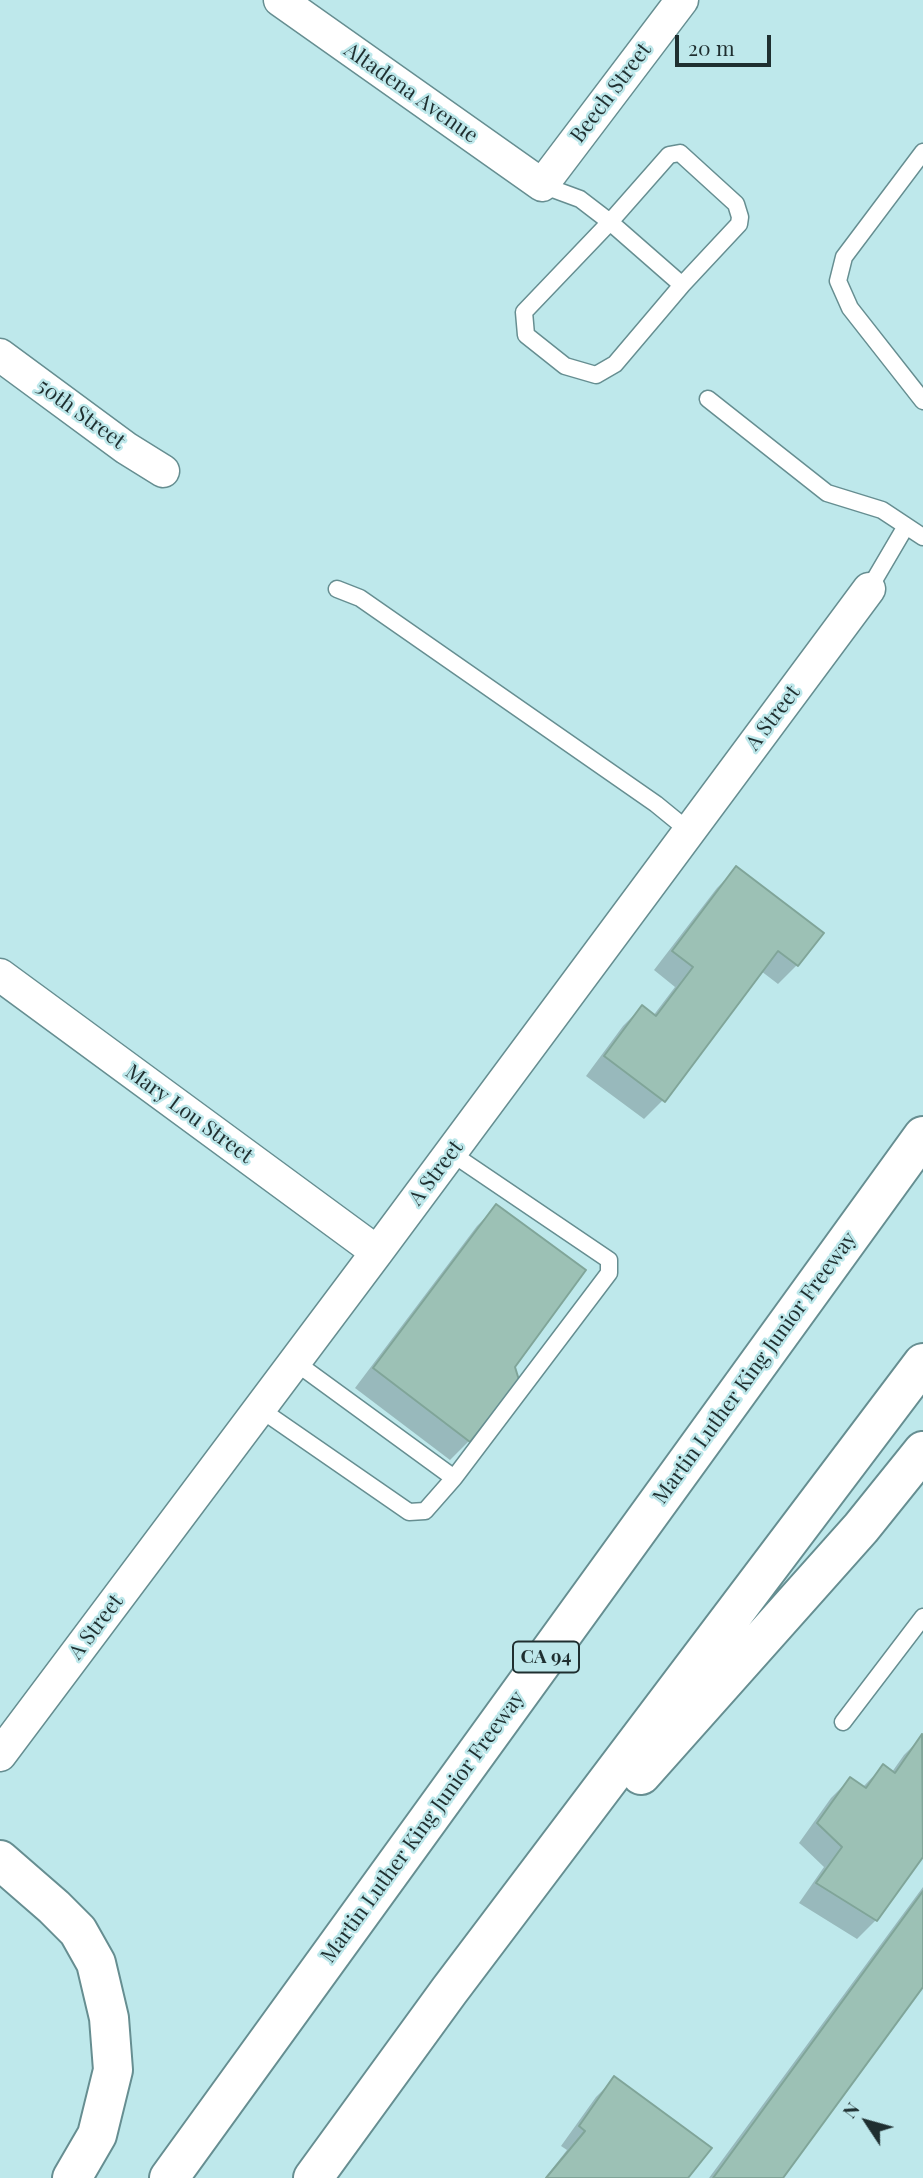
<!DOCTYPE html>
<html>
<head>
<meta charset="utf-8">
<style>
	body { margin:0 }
	#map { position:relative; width:923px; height:2178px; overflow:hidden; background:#bee8eb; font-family:"Playfair Display",serif }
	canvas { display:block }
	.north { position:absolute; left:832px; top:2087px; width:70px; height:70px; -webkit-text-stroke:5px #bee8eb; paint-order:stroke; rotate:306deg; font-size:19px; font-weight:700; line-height:28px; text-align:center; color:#1f2f30 }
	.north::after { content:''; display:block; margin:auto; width:24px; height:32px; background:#1f2f30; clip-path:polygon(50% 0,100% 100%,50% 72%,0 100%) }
	.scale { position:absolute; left:675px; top:35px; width:96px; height:32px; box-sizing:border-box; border:4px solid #1f2f30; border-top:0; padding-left:9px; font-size:21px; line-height:24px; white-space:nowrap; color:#1f2f30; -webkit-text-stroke:5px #bee8eb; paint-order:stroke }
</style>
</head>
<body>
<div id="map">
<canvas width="923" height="2178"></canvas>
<div class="north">N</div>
<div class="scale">20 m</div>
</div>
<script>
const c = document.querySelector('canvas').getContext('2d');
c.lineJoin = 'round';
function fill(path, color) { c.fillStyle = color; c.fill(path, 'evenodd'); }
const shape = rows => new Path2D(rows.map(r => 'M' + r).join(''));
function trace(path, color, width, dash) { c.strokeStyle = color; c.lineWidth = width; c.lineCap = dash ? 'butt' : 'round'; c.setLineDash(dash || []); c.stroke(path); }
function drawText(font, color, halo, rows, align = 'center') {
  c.font = font + ' "Playfair Display",serif'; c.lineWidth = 5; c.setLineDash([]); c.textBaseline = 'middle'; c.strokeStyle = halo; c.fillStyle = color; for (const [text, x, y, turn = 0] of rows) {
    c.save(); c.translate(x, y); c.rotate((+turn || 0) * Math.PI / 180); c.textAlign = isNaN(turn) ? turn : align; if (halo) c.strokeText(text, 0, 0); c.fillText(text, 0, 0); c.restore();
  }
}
fill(shape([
	[736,869,821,933,797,965,778,984,761,971,663,1100,644,1119,586,1076,623,1026,642,1007,653,1016,675,987,654,970,717,888],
	[496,1207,513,1367,469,1441,450,1460,355,1388,477,1226],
	[923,1736,923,1854,876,1920,857,1939,799,1903,824,1867,799,1843,831,1798,850,1779,862,1788,883,1766,892,1772,904,1755],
	[923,1887,923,1984,781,2178,709,2178],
	[615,2078,686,2178,545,2178,567,2150,561,2146,596,2097]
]), '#0003');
const building = shape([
	[736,866,824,933,798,966,778,951,665,1102,604,1056,642,1005,656,1016,693,967,672,951,736,866],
	[496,1204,586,1270,515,1367,519,1380,470,1442,373,1368,496,1204],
	[922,1734,923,1857,877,1921,816,1883,842,1847,817,1823,850,1777,866,1788,883,1764,895,1773,922,1734],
	[923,1891,923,1987,783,2178,713,2178,923,1891],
	[614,2076,712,2148,688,2178,546,2178,585,2131,579,2126,614,2076]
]);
fill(building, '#9cc1b5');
trace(building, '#80a599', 2);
const lane = shape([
	[923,152,844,257,838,281,850,308,923,401],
	[542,185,580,199,610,222,682,285,615,364,596,375,565,366,526,335,524,312,610,222,669,155,680,153,736,204,740,217,739,224,682,285],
	[708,399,827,493,882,510,923,537],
	[337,589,360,598,656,804,689,831],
	[869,589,906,526],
	[295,1362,454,1478,609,1273,609,1260,451,1153],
	[260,1409,409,1512,425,1511,454,1478],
	[843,1722,923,1617]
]);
const street = shape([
	[280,0,542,185,682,0],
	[0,355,126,448,163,471],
	[0,975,377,1252],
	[0,1755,377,1252,869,589]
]);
const highway = shape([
	[641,1775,861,1528,923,1451],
	[0,1860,54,1907,78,1931,96,1963,109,2018,113,2070,97,2135,72,2178],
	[169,2178,923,1136],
	[313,2178,449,1991,923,1363]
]);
trace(lane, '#668e91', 19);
trace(street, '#668e91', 35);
trace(highway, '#668e91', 42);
trace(lane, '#fff', 16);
trace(street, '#fff', 32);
trace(highway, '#fff', 38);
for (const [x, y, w] of [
	[546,1657,66]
]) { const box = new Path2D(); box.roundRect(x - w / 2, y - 15.5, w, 31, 5); c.fillStyle = '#bee8eb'; c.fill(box); trace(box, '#1f2f30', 2); }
drawText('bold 19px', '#1f2f30', null, [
	["CA 94",546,1657]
]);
drawText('21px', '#1f2f30', '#bee8eb', [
	["Altadena Avenue",411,93,35],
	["Beech Street",611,93,-53],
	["50th Street",81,414,36],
	["A Street",773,718,-53],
	["Mary Lou Street",189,1114,36],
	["A Street",436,1173,-53],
	["Martin Luther King Junior Freeway",755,1368,-54],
	["A Street",96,1627,-53],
	["Martin Luther King Junior Freeway",423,1827,-54]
]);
</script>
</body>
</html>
